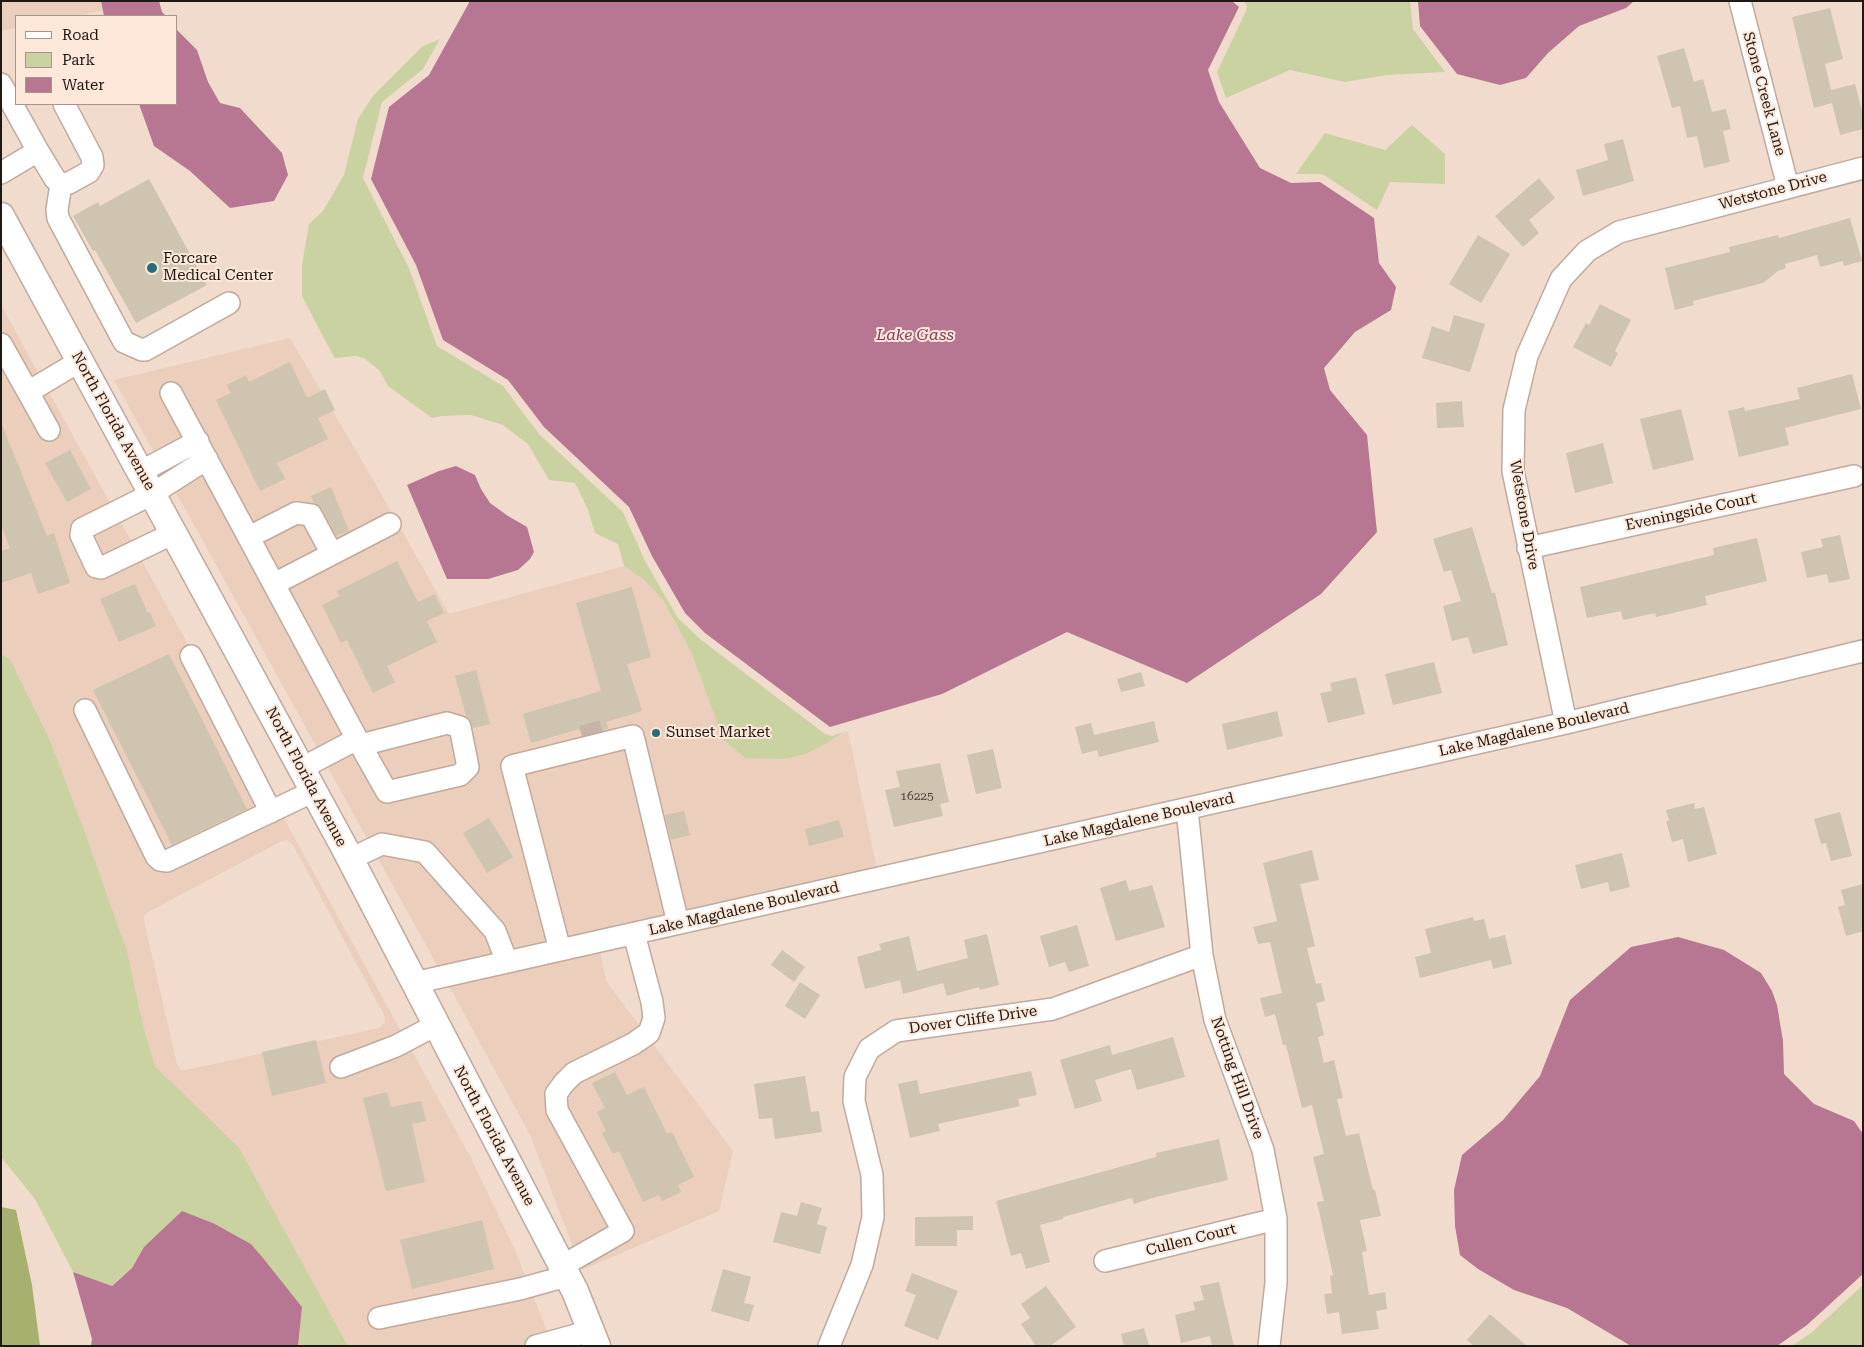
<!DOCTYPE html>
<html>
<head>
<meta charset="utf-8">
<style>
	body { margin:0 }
	#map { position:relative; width:1864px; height:1347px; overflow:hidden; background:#f1dbcd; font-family:"Roboto Serif",serif }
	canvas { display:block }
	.frame { position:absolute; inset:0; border:2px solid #201813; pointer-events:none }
	.legend { position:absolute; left:15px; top:15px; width:162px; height:90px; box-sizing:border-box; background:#fee8da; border:1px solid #a5958a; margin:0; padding:6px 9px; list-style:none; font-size:15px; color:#201813 }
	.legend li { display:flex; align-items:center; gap:10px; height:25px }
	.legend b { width:25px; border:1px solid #a5958a }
</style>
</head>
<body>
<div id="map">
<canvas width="1864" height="1347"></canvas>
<div class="frame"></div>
<ul class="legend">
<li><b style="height:6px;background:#fff"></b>Road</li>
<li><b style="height:14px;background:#cbd2a1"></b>Park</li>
<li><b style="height:14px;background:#b77792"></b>Water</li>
</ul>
</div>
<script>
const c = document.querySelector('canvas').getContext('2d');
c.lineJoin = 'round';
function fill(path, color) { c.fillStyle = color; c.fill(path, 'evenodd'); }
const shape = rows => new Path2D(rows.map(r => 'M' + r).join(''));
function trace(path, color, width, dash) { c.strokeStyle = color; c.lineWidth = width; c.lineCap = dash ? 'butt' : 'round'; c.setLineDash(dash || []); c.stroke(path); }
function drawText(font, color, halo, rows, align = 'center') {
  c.font = font + ' "Roboto Serif",serif'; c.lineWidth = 4; c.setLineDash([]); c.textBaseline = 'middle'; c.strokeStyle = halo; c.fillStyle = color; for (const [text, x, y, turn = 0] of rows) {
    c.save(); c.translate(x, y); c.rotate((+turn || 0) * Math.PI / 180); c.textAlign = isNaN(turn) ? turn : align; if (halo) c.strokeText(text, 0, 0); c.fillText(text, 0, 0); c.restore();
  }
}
fill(shape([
	[1,1,101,1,102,11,76,16,16,16,16,28,1,31],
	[1,305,471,1158,515,1250,553,1346,348,1346,295,1251,166,1076,155,1066,143,1025,127,951,86,835,50,740,10,659,1,654],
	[287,840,293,845,384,1015,385,1023,379,1028,186,1070,181,1070,177,1064,144,921,144,916,148,912,282,841],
	[290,338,372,478,449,614,624,566,644,580,663,600,691,652,706,693,806,754,848,731,877,869,438,967,114,380],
	[600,951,606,981,733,1151,719,1211,582,1270,530,1135,449,986]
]), '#ebcebc');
fill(shape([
	[1244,1,1410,1,1413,29,1445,72,1387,75,1345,82,1290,70,1226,98,1217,72,1246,11,1247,6],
	[440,39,423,69,382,102,363,178,409,268,437,346,503,386,539,434,623,512,645,561,678,618,700,639,825,734,832,736,846,731,827,743,806,754,783,759,745,758,724,740,691,652,663,600,644,580,624,566,618,544,595,533,588,510,575,483,549,480,528,444,503,425,471,415,442,416,432,418,388,386,380,371,364,358,355,356,335,358,326,342,302,296,302,265,309,224,323,211,344,175,358,119,373,96,423,46],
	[1412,125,1445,154,1445,184,1390,182,1377,210,1324,175,1320,174,1296,174,1325,133,1385,150],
	[1,654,10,659,50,740,86,835,127,951,143,1025,155,1066,239,1148,348,1346,298,1346,302,1307,251,1244,215,1224,144,1247,132,1268,111,1286,73,1272,35,1199,1,1157],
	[1863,1285,1863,1346,1792,1346,1812,1332]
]), '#cbd2a1');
fill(shape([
	[1,1207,16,1210,32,1285,40,1346,1,1346]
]), '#a8b06f');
fill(shape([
	[101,1,159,1,162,12,166,16,104,16],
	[470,1,1232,1,1239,7,1208,70,1219,102,1260,168,1291,183,1320,182,1374,218,1379,263,1396,287,1391,310,1355,332,1324,368,1330,390,1367,435,1377,532,1321,594,1187,683,1067,632,942,694,830,727,705,633,685,613,652,556,629,507,544,427,508,380,443,340,416,265,371,179,389,107,429,75],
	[1418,1,1634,1,1626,8,1579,26,1548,53,1526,78,1500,85,1457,74,1420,26],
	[176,29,197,50,208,82,220,103,240,108,282,153,288,175,274,201,230,208,190,171,154,146,139,104,176,104],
	[456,466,475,475,481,489,490,503,508,516,527,527,534,552,530,559,518,570,488,579,447,579,407,485,439,471],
	[1678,937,1724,950,1761,973,1772,991,1777,1005,1783,1041,1784,1074,1814,1104,1854,1121,1863,1134,1863,1274,1807,1325,1777,1346,1631,1346,1567,1308,1514,1290,1478,1269,1460,1255,1455,1226,1454,1190,1462,1155,1503,1120,1540,1076,1570,1000,1631,947],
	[182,1211,215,1224,251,1244,263,1258,302,1307,298,1346,91,1346,92,1339,73,1272,112,1286,132,1268,144,1247]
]), '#b77792');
fill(shape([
	[1830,8,1843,59,1825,64,1831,90,1855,84,1863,115,1863,129,1840,135,1832,103,1814,108,1792,17],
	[1684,48,1694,82,1703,79,1712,112,1726,109,1731,129,1723,131,1730,162,1704,168,1697,136,1687,138,1680,106,1672,108,1657,56],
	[1623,139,1634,181,1583,196,1576,170,1608,160,1604,144],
	[1539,178,1555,198,1529,220,1539,233,1523,247,1495,216],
	[149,179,207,285,136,323,95,250,93,251,73,216,98,202,100,206],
	[1850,218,1862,261,1844,266,1843,261,1820,267,1817,255,1785,264,1786,268,1778,271,1763,283,1693,301,1694,305,1675,310,1665,268,1730,252,1729,247,1778,235,1779,238],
	[1478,235,1510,254,1481,303,1449,284],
	[1600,304,1631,320,1615,351,1618,353,1611,367,1573,347,1586,323,1589,325],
	[1454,315,1485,324,1470,372,1422,358,1432,326,1449,332],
	[290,362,307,398,325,389,335,410,318,418,328,439,277,463,285,479,260,491,216,400,231,393,227,385,246,375,249,382],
	[1852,374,1861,409,1785,428,1789,445,1739,457,1728,411,1744,407,1745,411,1800,399,1797,388],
	[1462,401,1464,427,1437,428,1436,403],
	[1681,409,1694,460,1653,470,1640,419],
	[2,425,47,536,54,533,70,583,38,594,31,573,1,583,1,551,10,548,1,525],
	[1603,443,1613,483,1575,493,1566,453],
	[70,450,91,489,67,502,45,463],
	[331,487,349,531,336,536,322,509,314,503,311,496],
	[1472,527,1492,593,1495,593,1508,645,1473,654,1468,637,1452,641,1443,606,1461,601,1451,570,1444,572,1433,539],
	[1840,535,1850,579,1829,583,1827,574,1807,578,1801,552,1823,547,1821,539],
	[1757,538,1767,581,1705,596,1707,605,1656,617,1655,613,1623,620,1621,611,1587,618,1580,587,1714,555,1713,548],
	[397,561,418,602,435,594,444,613,427,621,437,642,387,666,395,682,373,693,347,640,341,643,322,605,340,596,337,591],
	[135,584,148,613,150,612,156,626,119,642,100,599],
	[632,587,651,657,627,664,642,711,606,722,608,729,582,736,579,729,531,743,523,714,601,691,576,603],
	[169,654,247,809,172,845,93,690],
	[1434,662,1442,693,1393,705,1385,674],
	[476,670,490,724,473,728,470,719,466,716,455,676],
	[1141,672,1145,686,1121,692,1117,679],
	[1356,677,1365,714,1328,723,1320,693,1332,691,1330,683],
	[1277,711,1283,736,1227,750,1222,724],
	[1154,721,1159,742,1099,757,1097,750,1082,754,1075,727,1091,723,1094,735],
	[993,749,1002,788,976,794,967,755],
	[940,763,949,802,940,804,943,816,894,827,885,790,900,787,896,771],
	[1694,803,1695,809,1704,807,1717,854,1688,862,1683,839,1672,842,1666,821,1669,821,1666,810],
	[684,811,690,835,671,840,665,815],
	[1840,812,1852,856,1831,861,1826,843,1821,844,1814,819],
	[489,818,513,857,487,873,463,833],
	[839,820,844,837,809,846,805,829],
	[1312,850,1319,880,1300,884,1315,946,1307,948,1316,984,1321,983,1325,1001,1316,1003,1324,1035,1318,1037,1324,1063,1334,1060,1343,1098,1337,1099,1346,1136,1359,1133,1373,1190,1375,1190,1381,1216,1360,1220,1367,1251,1362,1252,1369,1295,1385,1292,1387,1309,1376,1311,1379,1329,1342,1334,1339,1312,1327,1314,1324,1294,1332,1293,1330,1276,1333,1275,1317,1202,1324,1201,1313,1157,1324,1154,1312,1105,1302,1108,1286,1045,1283,1045,1275,1014,1265,1017,1260,998,1282,993,1270,942,1258,944,1253,927,1277,921,1263,863],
	[1622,853,1630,887,1610,892,1608,882,1581,889,1575,865],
	[1126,880,1129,891,1152,885,1165,927,1116,941,1100,888],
	[1863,884,1863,931,1846,936,1838,907,1845,905,1841,890],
	[1473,917,1474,921,1484,919,1489,939,1505,935,1512,964,1493,969,1491,960,1420,978,1415,957,1431,953,1425,929],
	[1077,925,1089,966,1069,972,1065,962,1049,967,1040,936],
	[987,934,999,985,980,990,979,987,947,996,943,983,903,994,900,980,865,989,857,957,881,950,879,944,909,936,917,971,968,958,964,940],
	[782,950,805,967,794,982,771,965],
	[800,982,820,995,805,1019,785,1006],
	[1173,1037,1185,1077,1137,1090,1131,1069,1095,1080,1102,1101,1075,1109,1060,1060,1110,1045,1112,1055],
	[316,1040,326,1083,272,1096,262,1052],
	[1031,1071,1037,1095,1018,1099,1020,1106,938,1124,940,1131,910,1138,898,1084,917,1080,920,1094],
	[615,1072,627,1095,644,1087,667,1134,672,1132,694,1177,678,1185,681,1192,662,1201,659,1195,643,1202,619,1151,613,1154,602,1133,606,1131,597,1112,605,1108,592,1083],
	[805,1076,811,1112,819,1111,822,1132,775,1139,772,1118,759,1119,754,1084],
	[387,1092,391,1107,421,1101,426,1121,412,1124,425,1182,386,1191,363,1098],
	[1219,1139,1228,1180,1156,1197,1134,1204,1132,1198,1063,1217,1063,1219,1040,1225,1050,1262,1026,1269,1021,1253,1011,1256,996,1201,1156,1157,1156,1153],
	[801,1202,822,1208,817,1224,827,1227,820,1254,773,1242,781,1212,797,1216],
	[973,1216,973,1230,957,1230,957,1246,915,1246,915,1217],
	[482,1220,494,1269,412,1289,400,1240],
	[723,1269,751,1277,744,1303,754,1305,749,1322,711,1311],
	[912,1273,958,1291,938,1340,904,1326,916,1295,905,1291],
	[1219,1282,1234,1346,1212,1346,1210,1336,1181,1343,1175,1315,1195,1310,1193,1302,1204,1300,1200,1286],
	[1046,1286,1076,1327,1050,1346,1036,1346,1021,1324,1030,1318,1021,1304],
	[1490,1314,1527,1346,1474,1346,1467,1340],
	[1144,1328,1149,1346,1124,1346,1121,1334]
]), '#cfc4af');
trace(shape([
	[582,736,608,729]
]), '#c7b4a8', 21, [21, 11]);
const minor = shape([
	[1740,1,1788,187],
	[1,84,38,151],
	[1,173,38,151,55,179,61,184,69,183,89,172,93,165,92,157,64,104],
	[61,184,57,210,58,218,124,342,142,350,145,350,229,303],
	[1,344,28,392,80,361],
	[28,392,49,430],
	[171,393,357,739,302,768],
	[140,472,198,441],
	[174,533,101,568,96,567,81,535,82,529,152,494,207,459],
	[249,537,296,513,311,515,332,554],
	[1528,548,1854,476],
	[274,584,390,524],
	[191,656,271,812],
	[85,710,156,856,160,860,167,861,314,791],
	[1566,723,1513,471,1514,410,1527,356,1561,279,1587,251,1619,232,1863,168],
	[357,739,387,792,460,775,468,767,460,727,447,723,361,745],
	[1187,809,1202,955,1215,1020,1263,1150,1276,1219,1276,1283,1269,1346],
	[350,859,382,844,425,852,495,931,507,962],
	[560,950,512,766,633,736,678,923],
	[414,983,1566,723,1863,651],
	[341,1067,396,1046,436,1025],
	[1105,1261,1276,1219],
	[562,1266,623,1231,557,1110,556,1094,564,1083,574,1073,633,1044,649,1033,654,1018,652,1002,634,934],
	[379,1318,520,1289,567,1276],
	[536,1346,591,1331],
	[829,1346,862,1265,873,1217,872,1175,854,1101,855,1077,869,1049,896,1031,1053,1009,1202,955]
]);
const major = shape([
	[1,216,343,845,575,1291,597,1346]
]);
trace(minor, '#c0aa9d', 24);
trace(major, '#c0aa9d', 29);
trace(minor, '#fff', 21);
trace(major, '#fff', 26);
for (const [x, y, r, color] of [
	[152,268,6,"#256f77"],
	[656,733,5,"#256f77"]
]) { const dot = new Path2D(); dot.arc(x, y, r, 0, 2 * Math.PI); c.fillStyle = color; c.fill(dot); trace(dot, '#fee8da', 2); }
drawText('12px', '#4c433a', null, [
	["16225",917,796]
]);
drawText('15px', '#201813', '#fee8da', [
	["Stone Creek Lane",1764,94,75],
	["Wetstone Drive",1773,191,-15],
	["North Florida Avenue",113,421,61],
	["Eveningside Court",1691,512,-12],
	["Wetstone Drive",1524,515,80],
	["Lake Magdalene Boulevard",1534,730,-13],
	["North Florida Avenue",306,777,62],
	["Lake Magdalene Boulevard",1139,820,-13],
	["Lake Magdalene Boulevard",744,909,-13],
	["Dover Cliffe Drive",973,1020,-8],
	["Notting Hill Drive",1237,1078,70],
	["North Florida Avenue",494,1136,62],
	["Cullen Court",1191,1240,-14]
]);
drawText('15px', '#201813', '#fee8da', [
	["Forcare",163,259],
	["Medical Center",163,276],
	["Sunset Market",666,733]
], 'left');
drawText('italic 16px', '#86375d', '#fee8da', [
	["Lake Gass",915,335]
]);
</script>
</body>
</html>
